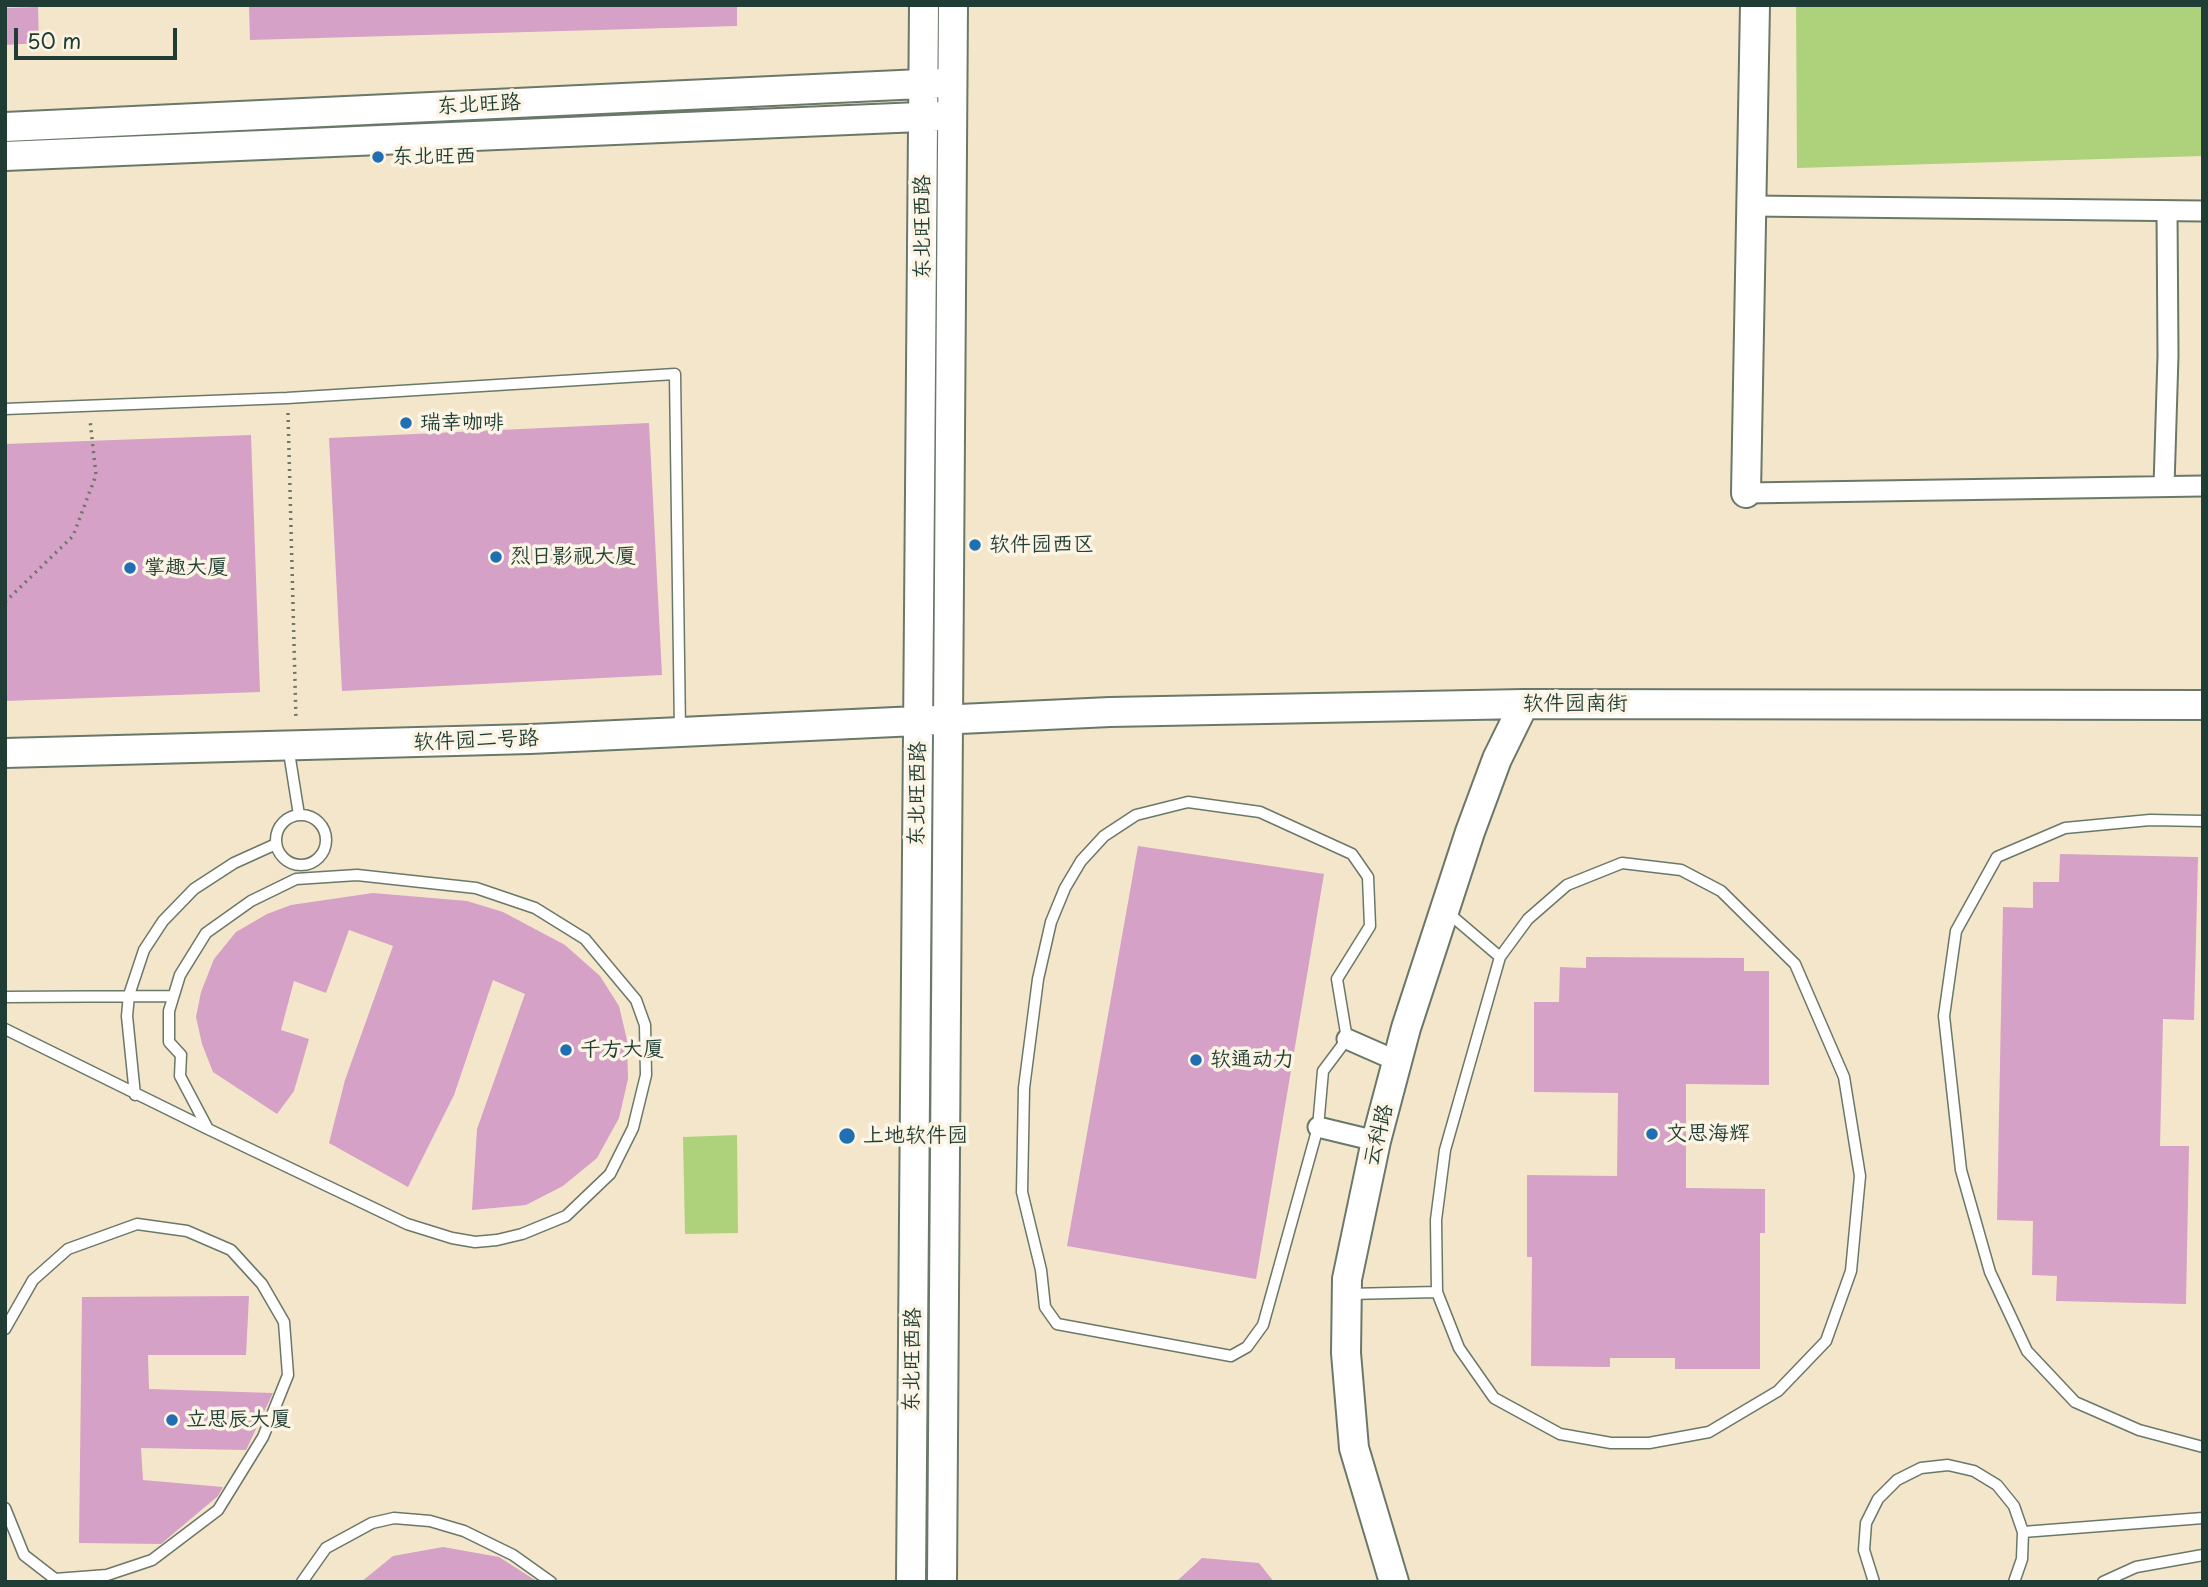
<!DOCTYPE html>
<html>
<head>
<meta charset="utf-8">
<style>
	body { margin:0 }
	#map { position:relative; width:2208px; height:1587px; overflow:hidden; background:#f4e6cb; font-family:"Playpen Sans",sans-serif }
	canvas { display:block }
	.frame { position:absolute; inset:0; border:7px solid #1f3d34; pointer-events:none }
	.scale { position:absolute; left:14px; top:28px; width:163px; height:32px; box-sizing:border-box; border:4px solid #1f3d34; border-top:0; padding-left:9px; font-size:21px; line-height:24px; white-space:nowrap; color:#1f3d34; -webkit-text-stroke:5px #fcf5e5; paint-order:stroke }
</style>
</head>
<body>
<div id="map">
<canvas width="2208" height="1587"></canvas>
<div class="frame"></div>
<div class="scale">50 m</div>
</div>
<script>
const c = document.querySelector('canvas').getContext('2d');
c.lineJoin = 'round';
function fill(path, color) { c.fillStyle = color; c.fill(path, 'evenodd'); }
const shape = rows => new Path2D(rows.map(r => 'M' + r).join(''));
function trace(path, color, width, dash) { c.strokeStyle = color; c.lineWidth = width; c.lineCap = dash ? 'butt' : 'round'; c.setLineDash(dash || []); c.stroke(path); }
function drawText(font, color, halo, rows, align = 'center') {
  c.font = font + ' "Playpen Sans","LXGW WenKai TC",sans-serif'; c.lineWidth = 7; c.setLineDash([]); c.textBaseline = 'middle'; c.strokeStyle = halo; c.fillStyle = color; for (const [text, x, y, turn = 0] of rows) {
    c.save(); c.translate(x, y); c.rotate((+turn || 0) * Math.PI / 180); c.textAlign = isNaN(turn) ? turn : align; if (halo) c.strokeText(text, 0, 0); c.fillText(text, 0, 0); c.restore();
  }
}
fill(shape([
	[1796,5,2203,5,2203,156,1797,168],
	[737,1135,738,1233,685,1234,683,1137]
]), '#aed27b');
fill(shape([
	[249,5,737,5,737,26,250,40],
	[38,7,39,43,5,45,5,8],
	[649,423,662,675,342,691,329,438],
	[251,435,260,692,5,701,5,444],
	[1138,846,1324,874,1256,1279,1067,1246],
	[2060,854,2198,857,2194,1020,2163,1019,2160,1146,2189,1146,2186,1304,2056,1301,2057,1276,2032,1275,2033,1221,1997,1220,2003,907,2033,908,2033,882,2059,882],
	[373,893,467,901,503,912,565,945,600,976,619,1006,627,1040,628,1079,619,1118,597,1158,563,1186,526,1205,472,1210,477,1129,525,994,493,980,454,1095,408,1187,329,1143,345,1080,393,946,349,930,326,993,294,981,281,1030,309,1039,294,1091,277,1114,213,1072,202,1044,196,1017,201,992,214,959,236,932,267,914,291,905],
	[1586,957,1744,958,1744,971,1769,971,1769,1085,1686,1084,1686,1188,1765,1189,1765,1233,1760,1233,1760,1369,1675,1369,1675,1358,1610,1358,1610,1367,1531,1366,1532,1257,1527,1257,1527,1175,1617,1176,1618,1093,1534,1092,1534,1002,1559,1002,1560,967,1586,968],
	[249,1296,246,1355,148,1355,149,1389,273,1393,246,1450,141,1448,143,1480,223,1487,218,1496,161,1544,79,1543,82,1297],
	[443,1547,499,1557,538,1582,361,1582,393,1556],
	[1202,1558,1259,1563,1274,1582,1176,1582]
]), '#d5a1c6');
const lane = shape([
	[5,409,287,398,675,374,680,731],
	[288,746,299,815],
	[1188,802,1260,812,1352,854,1368,877,1370,926,1337,979,1347,1039,1323,1071,1318,1127,1263,1325,1247,1347,1231,1356,1057,1324,1045,1307,1041,1270,1022,1192,1024,1088,1038,979,1051,922,1065,888,1081,861,1104,836,1136,815,1188,802],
	'276 840a25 25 0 1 1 50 0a25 25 0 1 1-50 0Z',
	[2203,821,2150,820,2065,828,1997,857,1956,931,1944,1016,1961,1170,1990,1272,2027,1351,2075,1402,2139,1430,2203,1447],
	[357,875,476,888,535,908,585,939,636,1000,645,1025,646,1075,633,1128,610,1174,566,1216,522,1234,497,1240,475,1242,452,1238,407,1224,208,1129,180,1076,181,1055,169,1042,169,1011,180,975,206,933,251,901,296,879,357,875],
	[5,997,173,996],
	[5,1029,208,1129],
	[135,1095,127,1016,129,995,144,950,163,921,194,889,234,863,276,844],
	[1437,1292,1436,1220,1445,1150,1500,957],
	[1348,1294,1437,1292,1459,1348,1494,1398,1560,1434,1611,1443,1649,1443,1709,1432,1778,1391,1826,1341,1851,1271,1860,1176,1844,1077,1795,964,1721,891,1681,870,1622,863,1567,885,1528,919,1500,957,1446,911],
	[5,1329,33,1280,68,1249,137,1224,187,1231,231,1250,262,1284,284,1322,288,1375,263,1437,218,1510,152,1560,107,1575,55,1579,24,1555,5,1508],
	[2023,1532,2203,1518],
	[302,1582,326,1548,372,1523,394,1518,430,1521,464,1531,513,1555,551,1582],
	[1874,1582,1864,1550,1866,1523,1878,1499,1897,1480,1921,1468,1948,1465,1974,1471,1997,1485,2014,1506,2023,1532,2022,1559,2014,1582],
	[2103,1582,2136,1567,2203,1555]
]);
const street = shape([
	[1751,206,2203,211],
	[2164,486,2168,356,2167,211],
	[1746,493,2203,486],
	[1347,1039,1397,1061],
	[1318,1127,1376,1141]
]);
const secondary = shape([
	[5,127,942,83],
	[5,156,943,116],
	[1746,493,1755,5],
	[5,753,530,739,1110,712,1524,704,2203,705],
	[911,1582,924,5],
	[942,1582,953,5],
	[1394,1582,1354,1448,1346,1353,1347,1279,1376,1141,1406,1028,1470,832,1497,759,1524,704]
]);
trace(lane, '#6a7869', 13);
trace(street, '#6a7869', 23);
trace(secondary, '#6a7869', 32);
trace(shape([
	[288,413,296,720],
	[5,602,73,536,96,475,90,420]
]), '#6a7869', 3.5, [2, 5]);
trace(lane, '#fff', 10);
trace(street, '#fff', 19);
trace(secondary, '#fff', 28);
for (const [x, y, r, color] of [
	[378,157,7,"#1f6fb2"],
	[406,423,7,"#1f6fb2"],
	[975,545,7,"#1f6fb2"],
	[496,557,7,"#1f6fb2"],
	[130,568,7,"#1f6fb2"],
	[566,1050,7,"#1f6fb2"],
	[1196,1060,7,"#1f6fb2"],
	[1652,1134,7,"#1f6fb2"],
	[847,1136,9,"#1f6fb2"],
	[172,1420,7,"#1f6fb2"]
]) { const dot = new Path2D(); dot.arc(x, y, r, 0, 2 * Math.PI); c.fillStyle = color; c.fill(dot); trace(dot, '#fcf5e5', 2.5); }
drawText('21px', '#1f3d34', '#fcf5e5', [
	["东北旺路",479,105,-3],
	["东北旺西路",923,227,-90],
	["软件园南街",1575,704],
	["软件园二号路",476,741,-2],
	["东北旺西路",918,794,-89],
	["云科路",1379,1135,-76],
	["东北旺西路",913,1360,-89]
]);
drawText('21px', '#1f3d34', '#fcf5e5', [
	["东北旺西",392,157],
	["瑞幸咖啡",420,423],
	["软件园西区",989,545],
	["烈日影视大厦",510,557],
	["掌趣大厦",144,568],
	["千方大厦",580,1050],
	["软通动力",1210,1060],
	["文思海辉",1666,1134],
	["上地软件园",863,1136],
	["立思辰大厦",186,1420]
], 'left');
</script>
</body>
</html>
